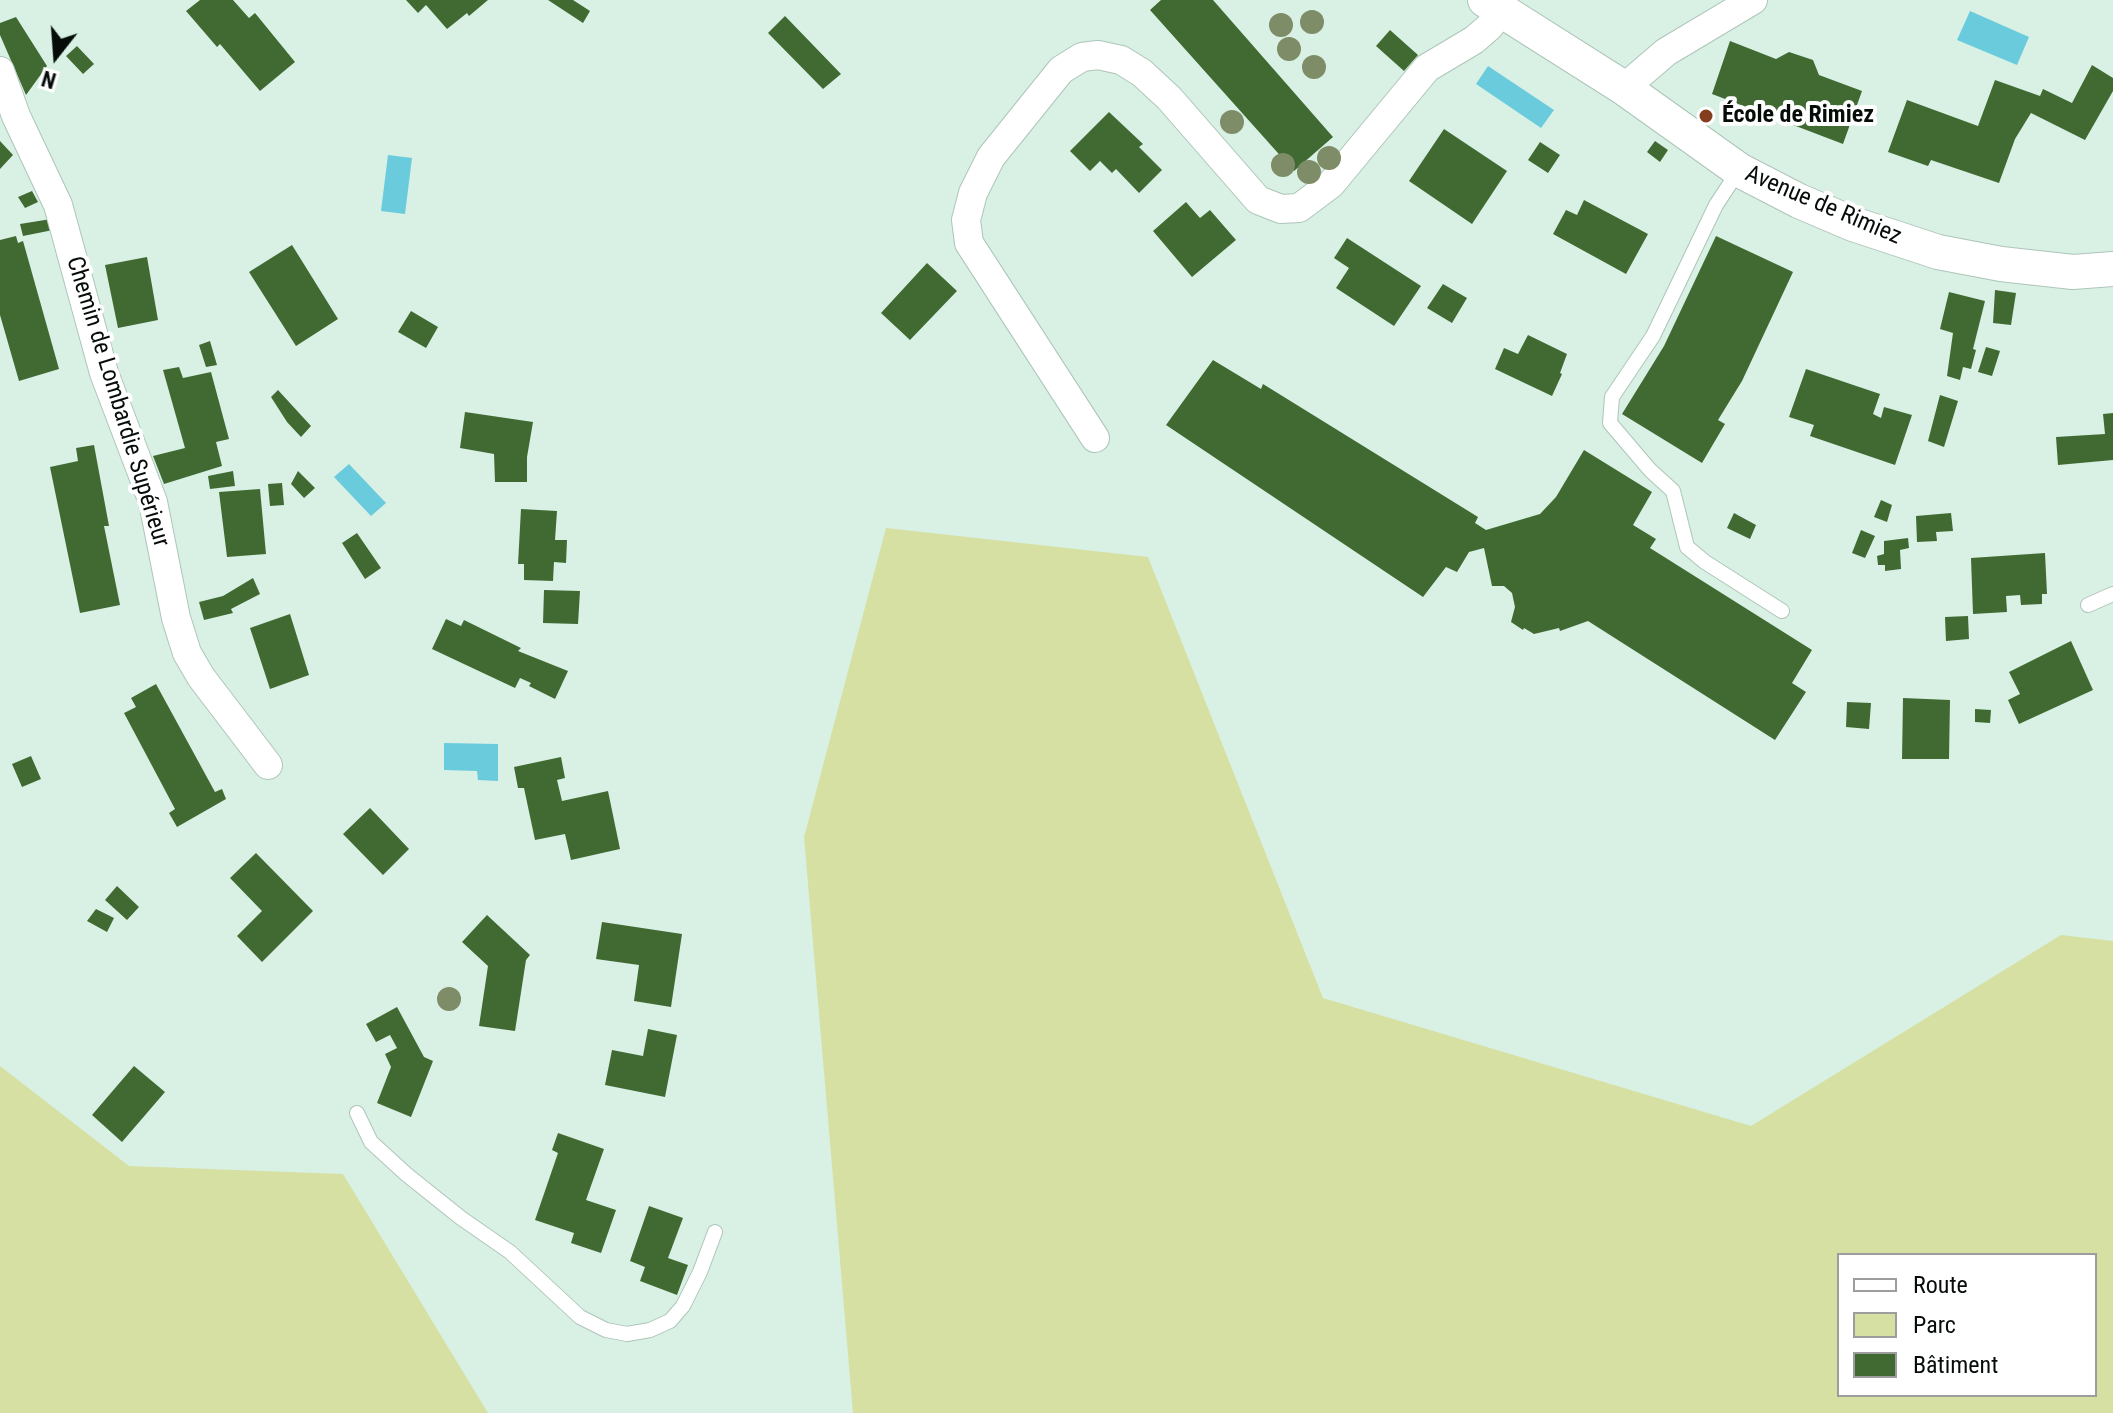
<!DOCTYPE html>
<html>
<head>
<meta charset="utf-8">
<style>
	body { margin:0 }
	#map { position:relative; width:2113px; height:1413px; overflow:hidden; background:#d8f1e4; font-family:"Roboto Condensed",sans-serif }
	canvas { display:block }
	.legend { position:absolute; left:1837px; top:1253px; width:260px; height:144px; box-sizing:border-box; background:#fff; border:2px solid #9b9e9d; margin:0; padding:10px 14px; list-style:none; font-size:24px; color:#060d09 }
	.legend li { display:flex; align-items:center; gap:16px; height:40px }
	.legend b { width:40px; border:2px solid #9b9e9d }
	.north { position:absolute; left:16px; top:16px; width:80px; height:80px; -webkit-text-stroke:6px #fff; paint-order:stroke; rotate:197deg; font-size:22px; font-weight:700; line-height:32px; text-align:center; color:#060d09 }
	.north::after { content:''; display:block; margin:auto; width:28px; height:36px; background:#060d09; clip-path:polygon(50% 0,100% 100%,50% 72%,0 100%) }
</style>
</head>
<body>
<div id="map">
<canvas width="2113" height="1413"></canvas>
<ul class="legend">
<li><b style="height:10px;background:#fff"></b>Route</li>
<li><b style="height:22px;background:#d7e0a3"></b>Parc</li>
<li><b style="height:22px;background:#416a33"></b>Bâtiment</li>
</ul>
<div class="north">N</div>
</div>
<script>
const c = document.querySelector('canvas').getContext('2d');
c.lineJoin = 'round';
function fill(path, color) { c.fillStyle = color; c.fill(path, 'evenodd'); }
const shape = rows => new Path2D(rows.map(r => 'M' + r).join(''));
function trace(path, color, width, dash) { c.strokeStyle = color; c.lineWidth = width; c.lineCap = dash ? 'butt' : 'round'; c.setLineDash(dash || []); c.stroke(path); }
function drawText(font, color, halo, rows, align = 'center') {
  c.font = font + ' "Roboto Condensed",sans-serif'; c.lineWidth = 8; c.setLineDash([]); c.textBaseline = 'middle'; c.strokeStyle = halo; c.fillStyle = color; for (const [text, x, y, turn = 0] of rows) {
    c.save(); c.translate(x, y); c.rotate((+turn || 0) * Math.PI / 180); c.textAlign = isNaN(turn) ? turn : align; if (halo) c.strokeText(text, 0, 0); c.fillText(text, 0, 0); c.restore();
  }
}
fill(shape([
	[886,528,1148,557,1323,998,1751,1126,2061,935,2113,941,2113,1413,853,1413,804,837],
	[2095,1255,2095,1395,1839,1395,1839,1255],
	[0,1066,129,1166,343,1174,488,1413,0,1413]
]), '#d7e0a3');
fill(shape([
	[1970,11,2029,37,2017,65,1957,40],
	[1488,66,1554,110,1541,128,1476,84],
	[388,155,412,158,405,214,381,211],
	[349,464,386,503,371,516,334,477],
	[444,743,498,744,498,781,478,780,477,771,444,770]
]), '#6acbdd');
fill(shape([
	[200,0,233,0,249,18,255,13,295,62,260,91,220,44,217,47,186,11],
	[406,0,488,0,469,16,467,13,447,29,426,5,418,13],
	[548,0,573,0,590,11,583,23],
	[1161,0,1213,0,1333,137,1294,171,1150,10],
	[785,16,841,74,823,89,768,33],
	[16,17,47,66,26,95,0,35,0,23],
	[1390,30,1418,55,1404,71,1376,46],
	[1730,41,1776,59,1789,52,1813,60,1819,75,1862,91,1843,144,1712,94],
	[77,46,94,64,83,74,66,56],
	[2092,65,2113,78,2113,91,2085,140,2031,113,2015,139,1999,183,1931,160,1928,166,1888,152,1907,100,1978,126,1995,80,2040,96,2043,89,2072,103],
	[1109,112,1143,144,1139,147,1162,170,1139,193,1116,169,1112,173,1100,161,1090,171,1070,151],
	[1444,129,1507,171,1472,224,1409,181],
	[0,141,13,155,0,169],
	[1655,141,1668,150,1660,162,1647,152],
	[1540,142,1560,155,1548,173,1528,160],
	[32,191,38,202,25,208,18,197],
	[1584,200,1648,234,1626,274,1553,234,1566,210,1577,215],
	[1186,202,1200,218,1210,210,1236,240,1192,277,1153,231],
	[51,219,53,230,23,236,20,224],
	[16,236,18,243,23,241,59,369,19,381,0,315,0,240],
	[1716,236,1793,272,1742,381,1718,420,1725,424,1702,463,1622,414,1664,346],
	[1347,238,1421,286,1394,326,1336,288,1349,268,1334,258],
	[292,245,338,319,296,346,249,272],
	[147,257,158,320,118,328,105,265],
	[927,263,957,291,910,340,881,313],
	[1443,284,1467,298,1452,323,1427,308],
	[1995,290,2016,293,2011,325,1993,323],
	[1949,292,1985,301,1973,349,1976,350,1971,369,1963,367,1960,380,1947,376,1953,333,1940,329],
	[411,311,438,327,426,348,398,332],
	[1528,335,1567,354,1560,373,1562,374,1552,396,1495,369,1504,348,1518,354],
	[210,341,217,365,206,367,199,345],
	[1986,347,2000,351,1992,376,1978,372],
	[1213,360,1261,389,1263,384,1478,517,1475,523,1486,530,1540,514,1556,497,1584,450,1652,492,1633,525,1656,539,1650,548,1812,650,1792,683,1806,692,1775,740,1588,621,1560,631,1559,628,1534,634,1524,628,1523,630,1511,622,1515,607,1512,593,1504,586,1492,586,1484,548,1469,552,1457,572,1446,567,1423,597,1166,425],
	[179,367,183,378,211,372,229,439,216,442,222,466,164,484,153,456,185,448,163,370],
	[1806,369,1880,394,1873,414,1881,418,1884,407,1912,415,1895,465,1810,436,1814,425,1789,417],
	[278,390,311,426,301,437,287,422,271,397],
	[1940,395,1958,401,1944,447,1928,441],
	[465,412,533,422,527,457,527,482,495,482,494,454,460,448],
	[2113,413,2113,460,2058,465,2056,437,2105,434,2103,414],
	[94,445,109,526,104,526,120,605,80,613,50,467,78,461,76,448],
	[233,471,235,486,210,489,208,476],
	[298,471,315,488,304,498,291,484],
	[282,483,284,505,270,506,268,484],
	[260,489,266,554,227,557,219,492],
	[1881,500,1892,505,1887,522,1874,517],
	[521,509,557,511,555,540,567,540,566,563,554,562,553,581,524,580,524,564,518,564],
	[1734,513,1756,525,1750,539,1727,528],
	[1951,513,1953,531,1936,532,1937,541,1917,542,1916,516],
	[1861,530,1875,536,1865,558,1852,553],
	[357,533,381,568,365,579,342,543],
	[1908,538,1909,548,1900,550,1901,569,1885,571,1885,565,1878,565,1877,556,1884,554,1884,541],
	[2045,553,2047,594,2042,594,2042,604,2021,605,2020,595,2006,596,2007,612,1973,614,1971,558],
	[253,578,260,594,231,609,233,613,204,620,199,602,223,596],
	[544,590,580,591,578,624,543,623],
	[290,614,309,675,270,689,250,628],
	[1968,616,1969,639,1946,641,1945,617],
	[446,619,461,626,464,620,521,648,518,651,568,671,555,699,529,686,531,683,520,678,515,688,432,649],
	[2071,641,2093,690,2019,724,2008,700,2020,694,2009,672],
	[156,684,215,792,222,789,226,799,177,827,169,813,175,809,124,713,136,707,131,698],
	[1903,698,1950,700,1949,759,1902,759],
	[1847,702,1871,703,1869,729,1846,727],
	[1975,709,1991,710,1990,723,1975,722],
	[31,756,41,779,22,787,12,764],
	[561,757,565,778,557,780,562,801,608,791,620,849,571,860,565,834,535,840,524,788,518,788,514,767],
	[370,808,409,849,383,875,343,834],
	[256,853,313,911,262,962,237,936,262,911,230,878],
	[117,886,139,907,127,920,105,900],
	[96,909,114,918,107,932,87,921],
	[487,915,530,955,526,960,515,1031,479,1026,488,966,462,942],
	[602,922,682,934,671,1007,634,1001,639,965,596,959],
	[397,1007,424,1057,433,1061,411,1117,377,1103,391,1067,385,1054,397,1048,390,1035,376,1042,366,1024],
	[648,1029,677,1035,665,1097,605,1085,612,1050,643,1056],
	[134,1066,165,1092,122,1142,92,1115],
	[558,1133,604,1149,586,1200,616,1210,601,1253,571,1243,574,1233,535,1220,558,1153,552,1150],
	[649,1206,683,1218,668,1258,688,1265,677,1295,640,1281,645,1267,630,1261]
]), '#416a33');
const service = shape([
	[1739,170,1716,205,1653,336,1612,397,1610,423,1650,470,1673,491,1687,547,1705,562,1782,611],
	[2088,605,2113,594],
	[357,1113,371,1142,406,1174,461,1218,510,1252,580,1317,606,1330,627,1334,650,1330,670,1321,683,1306,700,1272,715,1232]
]);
const minor = shape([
	[0,71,16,116,58,205,104,373,153,502,176,618,187,653,201,677,268,765],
	[1624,88,1666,52,1753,0],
	[1095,438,969,243,966,220,973,193,991,157,1061,70,1082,57,1098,55,1121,60,1142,73,1169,98,1258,200,1281,209,1299,208,1331,184,1427,68,1474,40,1489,27,1502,10]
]);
const tertiary = shape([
	[1485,0,1624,88,1739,170,1799,201,1853,224,1938,252,2001,264,2073,272,2113,269]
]);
trace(service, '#aec5b9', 16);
trace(minor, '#aec5b9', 30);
trace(tertiary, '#aec5b9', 36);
trace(service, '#fff', 14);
trace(minor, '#fff', 28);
trace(tertiary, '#fff', 34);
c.fillStyle = '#7e8c67';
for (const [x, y] of [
	[1312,22],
	[1281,25],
	[1289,49],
	[1314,67],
	[1232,122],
	[1329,158],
	[1283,165],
	[1309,172],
	[449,999]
]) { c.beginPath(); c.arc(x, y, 12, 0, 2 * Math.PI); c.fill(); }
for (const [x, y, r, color] of [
	[1706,116,8,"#853d20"]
]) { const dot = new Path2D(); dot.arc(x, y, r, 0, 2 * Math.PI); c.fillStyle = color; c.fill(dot); trace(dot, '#fff', 3); }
drawText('bold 24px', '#060d09', '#fff', [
	["École de Rimiez",1722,116]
], 'left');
drawText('24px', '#060d09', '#fff', [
	["Avenue de Rimiez",1823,206,23],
	["Chemin de Lombardie Supérieur",117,402,73]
]);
</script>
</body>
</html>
